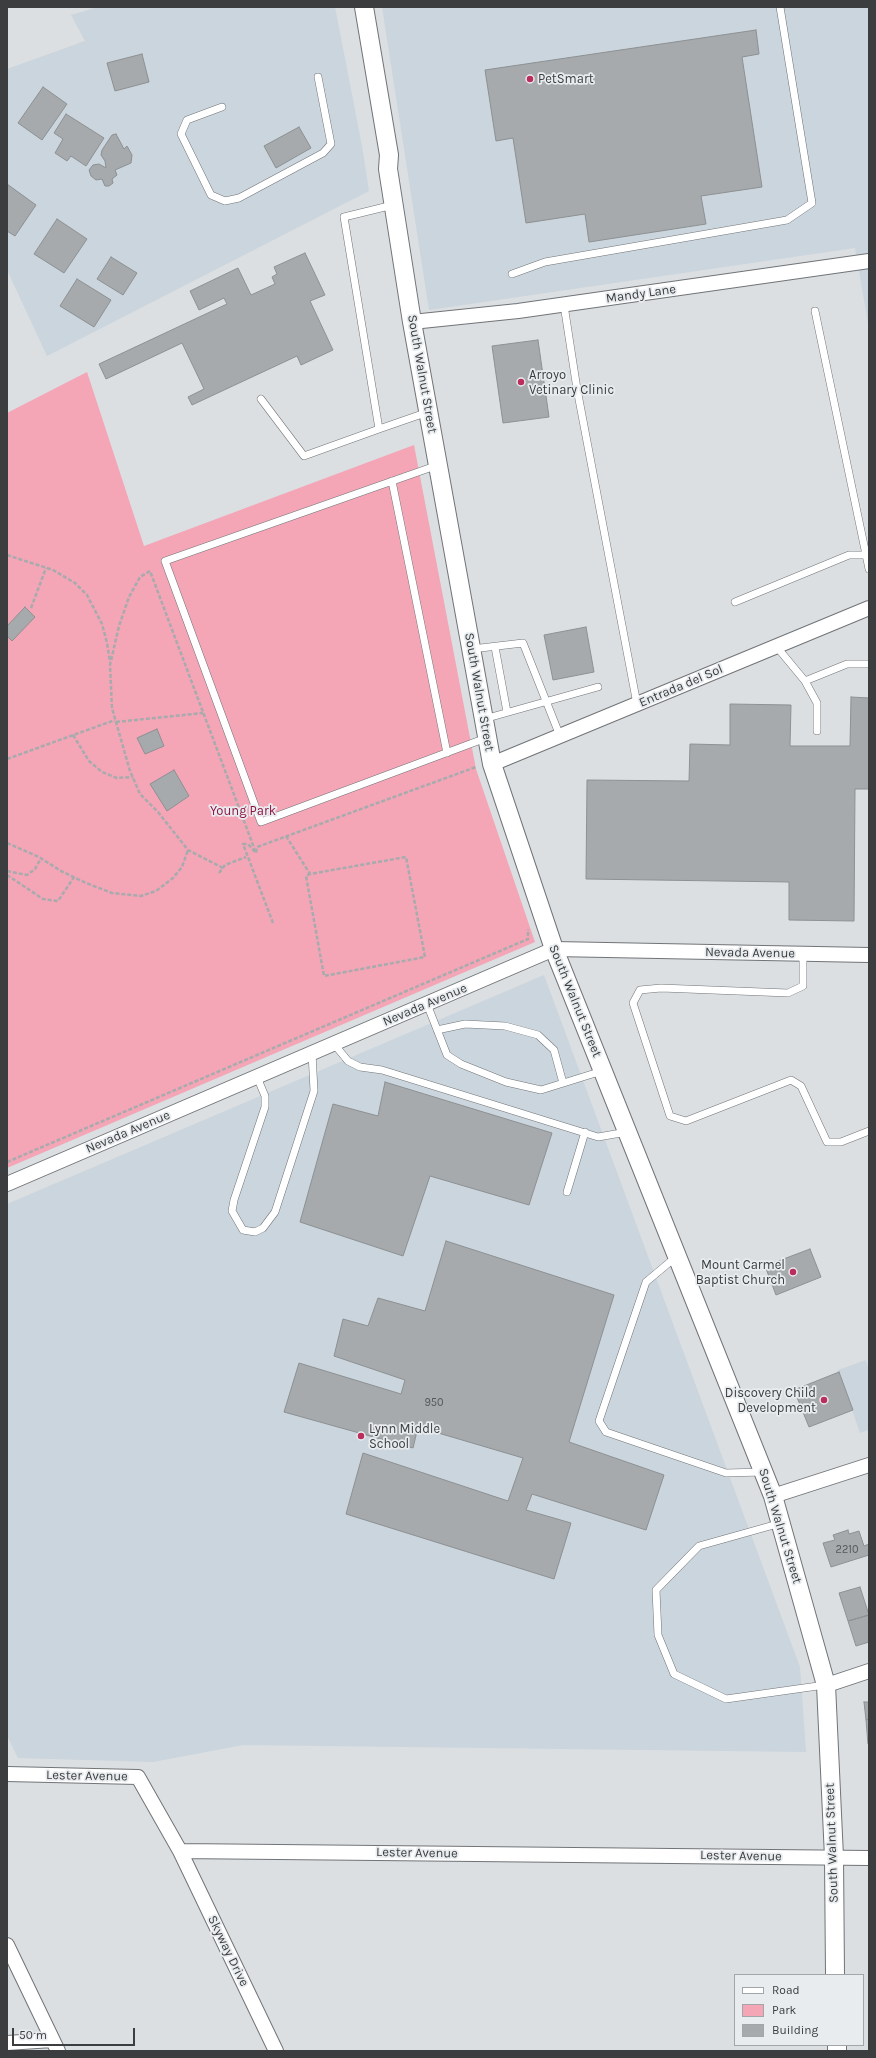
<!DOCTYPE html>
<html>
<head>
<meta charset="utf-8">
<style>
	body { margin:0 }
	#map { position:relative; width:876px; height:2058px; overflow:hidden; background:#dbdfe2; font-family:Karla,sans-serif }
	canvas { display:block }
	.frame { position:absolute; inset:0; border:8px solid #3b3d3e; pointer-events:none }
	.legend { position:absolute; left:734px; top:1974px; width:130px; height:72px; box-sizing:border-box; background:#e8ecef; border:1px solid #a3a6a8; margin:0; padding:5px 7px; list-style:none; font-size:12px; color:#3b3d3e }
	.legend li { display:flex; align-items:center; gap:8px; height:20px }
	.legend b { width:20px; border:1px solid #a3a6a8 }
	.scale { position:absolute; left:12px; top:2028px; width:123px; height:18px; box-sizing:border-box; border:2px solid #3b3d3e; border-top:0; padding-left:5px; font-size:12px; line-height:14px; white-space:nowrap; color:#3b3d3e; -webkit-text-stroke:3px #e8ecef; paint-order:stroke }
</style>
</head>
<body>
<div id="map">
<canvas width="876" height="2058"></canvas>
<div class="frame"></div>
<ul class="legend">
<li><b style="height:5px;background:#fff"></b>Road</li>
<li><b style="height:11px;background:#f4a5b6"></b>Park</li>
<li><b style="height:11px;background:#a6aaad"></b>Building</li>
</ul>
<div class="scale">50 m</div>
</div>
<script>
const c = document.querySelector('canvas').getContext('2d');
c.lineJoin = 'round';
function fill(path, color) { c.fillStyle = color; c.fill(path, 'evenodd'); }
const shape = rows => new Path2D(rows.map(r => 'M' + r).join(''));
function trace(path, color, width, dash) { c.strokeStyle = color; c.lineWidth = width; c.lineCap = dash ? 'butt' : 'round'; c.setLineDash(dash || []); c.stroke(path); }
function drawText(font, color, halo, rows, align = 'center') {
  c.font = font + ' Karla,sans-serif'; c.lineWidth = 3.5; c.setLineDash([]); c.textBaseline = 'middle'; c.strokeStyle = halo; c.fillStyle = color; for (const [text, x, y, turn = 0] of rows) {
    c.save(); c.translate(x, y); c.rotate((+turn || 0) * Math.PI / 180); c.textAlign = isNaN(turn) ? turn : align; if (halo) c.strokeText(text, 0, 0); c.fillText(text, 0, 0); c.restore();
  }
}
fill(shape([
	[98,7,335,7,362,146,369,191,47,356,7,270,7,69,85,41,71,15],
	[382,7,869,7,869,329,855,248,429,310],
	[544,975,800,1667,806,1752,243,1745,153,1762,18,1758,7,1736,7,1204],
	[866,1360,869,1371,869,1430,860,1433,838,1370]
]), '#cbd5dd');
fill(shape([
	[87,372,144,546,414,445,476,769,535,942,7,1168,7,413]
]), '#f4a5b6');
const building = shape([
	[756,30,759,54,742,57,762,187,701,196,706,224,589,242,585,214,526,223,513,138,496,141,485,70,756,30],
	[142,54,149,82,115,91,107,63,142,54],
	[43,87,67,104,42,140,18,123,43,87],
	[66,114,104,138,86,166,71,156,67,161,55,153,63,139,54,133,66,114],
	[299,127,311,148,276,168,264,146,299,127],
	[116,134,124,149,127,146,132,155,131,163,115,170,117,175,112,179,113,183,109,186,105,186,102,179,96,180,91,176,89,170,93,165,99,164,106,168,105,161,101,155,102,150,112,135,116,134],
	[7,184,36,205,15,236,7,231,7,184],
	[57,219,87,239,64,273,34,254,57,219],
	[305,253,325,295,310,301,333,350,301,365,297,356,192,405,188,397,204,389,182,343,106,379,99,364,227,304,224,298,199,310,190,291,238,268,251,295,275,284,272,277,277,274,274,267,305,253],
	[111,257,137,273,123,295,97,279,111,257],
	[77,279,111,300,94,327,60,306,77,279],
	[538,340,549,417,503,423,492,346,538,340],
	[25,607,35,617,12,641,7,636,7,626,25,607],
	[586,627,594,672,553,680,544,635,586,627],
	[851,697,869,698,869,789,855,789,854,921,789,920,789,882,586,879,587,780,689,781,690,744,730,745,730,704,791,705,790,746,850,746,851,697],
	[157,729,164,746,145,754,137,738,157,729],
	[174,770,189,796,167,811,150,784,174,770],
	[385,1082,552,1133,529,1205,430,1176,403,1256,300,1222,333,1104,378,1116,385,1082],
	[446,1241,614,1295,569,1442,664,1475,646,1530,532,1494,526,1510,571,1523,554,1579,346,1514,363,1453,508,1501,523,1458,418,1427,413,1448,284,1412,299,1363,401,1394,405,1380,334,1356,343,1319,368,1326,378,1298,425,1311,446,1241],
	[810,1249,821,1277,776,1295,765,1266,810,1249],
	[839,1372,853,1410,809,1427,794,1390,839,1372],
	[848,1530,849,1534,859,1531,864,1546,869,1544,869,1555,831,1567,823,1543,835,1540,833,1535,848,1530],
	[860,1587,869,1615,848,1621,839,1593,860,1587],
	[869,1615,869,1642,856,1646,848,1621,869,1615],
	[864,1702,869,1702,869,1719,866,1720,864,1702],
	[869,1719,869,1744,868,1744,866,1720,869,1719]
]);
fill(building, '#a6aaad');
trace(building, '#8d9193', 1);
const service = shape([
	[222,107,187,120,181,134,211,195,225,201,239,198,323,153,331,144,318,77],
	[512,274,545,262,787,220,812,203,780,7],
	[564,305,577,389,637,704],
	[815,311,869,569],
	[261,399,304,456,379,429,344,217,393,205],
	[379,429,428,412],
	[438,465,165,561,261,822,486,738],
	[392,481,447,753],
	[735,602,849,555,866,555],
	[776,646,805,681,817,703,817,731],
	[495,647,507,712],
	[472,649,523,643,560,736],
	[805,681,847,664,869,664],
	[484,719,598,687],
	[803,954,803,986,788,993,661,988,640,990,633,1003,670,1116,686,1121,791,1080,801,1086,827,1142,841,1142,869,1131],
	[427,1004,447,1055,461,1064,506,1082,541,1090,602,1071],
	[437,1030,465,1024,505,1026,538,1035,554,1050,563,1083],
	[334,1044,348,1061,360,1067,382,1070,598,1137,627,1132],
	[257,1077,265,1096,265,1107,234,1200,232,1211,243,1230,255,1232,263,1228,275,1212,314,1091,312,1053],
	[567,1192,585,1132],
	[677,1256,646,1282,599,1421,606,1432,726,1473,763,1472],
	[781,1523,699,1546,656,1590,658,1635,674,1674,726,1699,825,1685]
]);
const minor = shape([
	[412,322,518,311,869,261],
	[492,764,869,608],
	[7,1184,554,949,869,955],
	[773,1496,869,1465],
	[824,1686,869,1671],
	[7,1774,138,1777,180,1851,869,1858],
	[180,1851,276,2051],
	[7,1945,58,2051],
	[7,2043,52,2040]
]);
const tertiary = shape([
	[364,7,389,155,388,169,412,322,492,764,554,949,773,1496,826,1685,834,1857,835,1975],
	[837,2045,837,2051]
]);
trace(service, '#717477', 8);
trace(minor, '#717477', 16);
trace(tertiary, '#717477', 20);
trace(shape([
	[7,555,53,570,75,583,87,595,102,624,107,643,110,662],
	[31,608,46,568],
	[116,722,203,713],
	[73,735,89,761,102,772,117,778,133,777],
	[7,759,115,720],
	[286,836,310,874,406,857,425,957,324,976,306,876,310,874],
	[7,843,39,857,61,871,86,883,112,893,141,896,156,891,173,878,182,867,188,850],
	[223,868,188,850,158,812,140,794,130,771,112,708,110,665,119,626,129,597,140,577,150,571,256,853],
	[7,871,27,875,35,869,41,858],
	[219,873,225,865,246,857],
	[7,875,43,899,58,901,74,877],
	[273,923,243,844,248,844,256,853,257,847,476,767],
	[7,1162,528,939,528,929]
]), '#a7abad', 2.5, [4, 2]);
trace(service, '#fff', 7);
trace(minor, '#fff', 14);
trace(tertiary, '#fff', 18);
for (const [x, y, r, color] of [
	[530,79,4,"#bb2d5c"],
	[521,382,4,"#bb2d5c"],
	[793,1272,4,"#bb2d5c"],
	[824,1400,4,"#bb2d5c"],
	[361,1436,4,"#bb2d5c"]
]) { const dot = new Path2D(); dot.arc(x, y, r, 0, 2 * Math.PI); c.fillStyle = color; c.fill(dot); trace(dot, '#e8ecef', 1.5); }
drawText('11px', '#56585a', null, [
	["950",434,1403],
	["2210",847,1550]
]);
drawText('13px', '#3b3d3e', '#e8ecef', [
	["PetSmart",538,79],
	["Arroyo",529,375],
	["Vetinary Clinic",529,390],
	["Mount Carmel",785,1265,"right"],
	["Baptist Church",785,1280,"right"],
	["Discovery Child",816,1393,"right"],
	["Development",816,1408,"right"],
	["Lynn Middle",369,1429],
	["School",369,1444]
], 'left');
drawText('13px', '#3b3d3e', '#e8ecef', [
	["Mandy Lane",641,294,-8],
	["South Walnut Street",422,374,80],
	["Entrada del Sol",681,686,-23],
	["South Walnut Street",479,692,80],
	["Nevada Avenue",750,953,1],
	["South Walnut Street",575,1001,68],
	["Nevada Avenue",425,1005,-23],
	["Nevada Avenue",128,1132,-23],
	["South Walnut Street",780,1526,73],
	["Lester Avenue",87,1776,1],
	["South Walnut Street",832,1843,-92],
	["Lester Avenue",417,1853,1],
	["Lester Avenue",741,1856,1],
	["Skyway Drive",228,1951,64]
]);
drawText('13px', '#8e1542', '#e8ecef', [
	["Young Park",243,811]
]);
</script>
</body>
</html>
